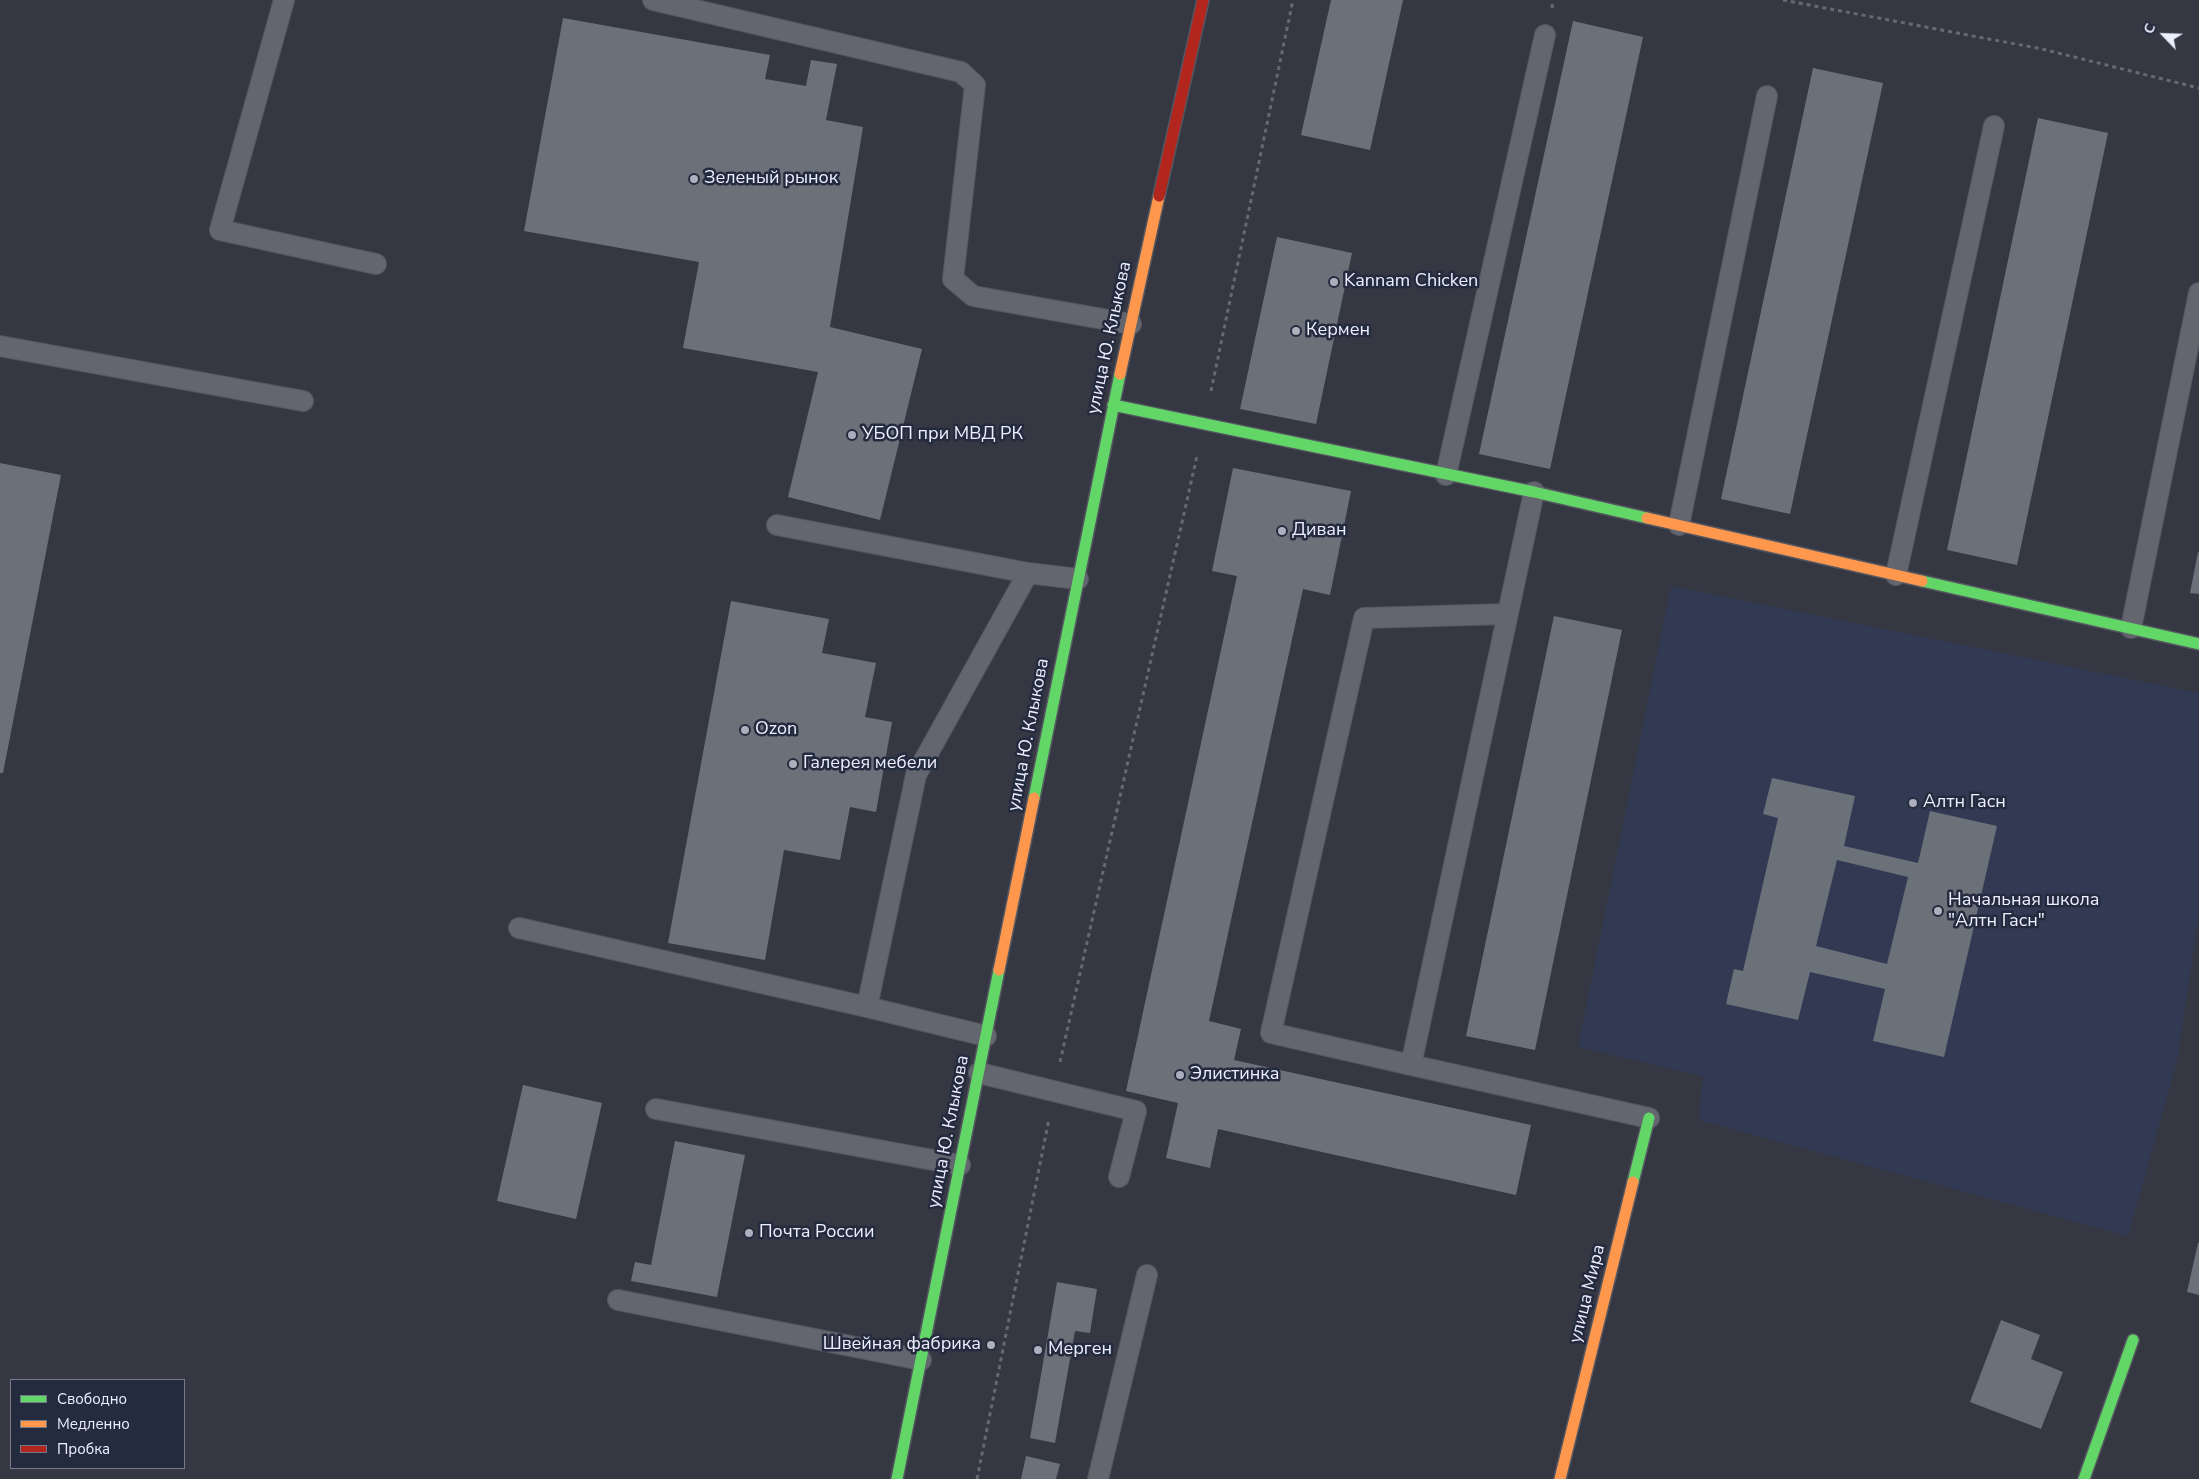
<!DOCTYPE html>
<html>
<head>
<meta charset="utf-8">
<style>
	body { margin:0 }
	#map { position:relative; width:2199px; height:1479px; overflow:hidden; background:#353843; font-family:"Nunito Sans",sans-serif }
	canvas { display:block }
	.legend { position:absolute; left:10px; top:1379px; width:175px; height:90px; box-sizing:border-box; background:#252b3f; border:1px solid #757a8b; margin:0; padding:6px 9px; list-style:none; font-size:15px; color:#ecf0fe }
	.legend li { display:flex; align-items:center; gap:10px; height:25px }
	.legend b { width:25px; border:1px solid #757a8b }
	.north { position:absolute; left:2139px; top:10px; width:50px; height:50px; -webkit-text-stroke:4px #252b3f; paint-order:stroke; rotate:294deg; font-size:14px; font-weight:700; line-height:20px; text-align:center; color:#ecf0fe }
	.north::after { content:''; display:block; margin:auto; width:18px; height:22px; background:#ecf0fe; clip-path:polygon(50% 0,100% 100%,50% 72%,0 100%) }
</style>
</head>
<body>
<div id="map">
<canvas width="2199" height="1479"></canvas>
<ul class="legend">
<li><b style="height:6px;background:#63d668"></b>Свободно</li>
<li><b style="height:6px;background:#ff974d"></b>Медленно</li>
<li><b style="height:6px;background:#b3261e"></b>Пробка</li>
</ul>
<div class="north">С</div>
</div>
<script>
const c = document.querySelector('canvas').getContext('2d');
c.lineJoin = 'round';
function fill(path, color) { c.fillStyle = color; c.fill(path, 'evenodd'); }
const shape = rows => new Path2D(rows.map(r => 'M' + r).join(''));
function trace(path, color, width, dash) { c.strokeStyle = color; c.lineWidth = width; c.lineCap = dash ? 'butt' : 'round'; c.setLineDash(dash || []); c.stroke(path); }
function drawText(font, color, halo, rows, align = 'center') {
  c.font = font + ' "Nunito Sans",sans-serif'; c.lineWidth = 5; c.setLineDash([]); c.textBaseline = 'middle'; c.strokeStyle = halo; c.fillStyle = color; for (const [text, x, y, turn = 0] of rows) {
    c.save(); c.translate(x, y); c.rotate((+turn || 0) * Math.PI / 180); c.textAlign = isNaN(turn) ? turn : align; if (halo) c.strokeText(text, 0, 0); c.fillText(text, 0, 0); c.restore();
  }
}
fill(shape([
	[1671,586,2199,693,2199,913,2177,1061,2128,1236,1699,1120,1703,1076,1578,1047]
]), '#323a53');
fill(shape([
	[1331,0,1403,0,1370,150,1301,135],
	[563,18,770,55,765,79,806,86,811,60,837,64,826,120,863,127,830,327,922,349,880,520,788,497,818,372,683,348,699,262,524,231],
	[1573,21,1643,37,1550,469,1479,454],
	[1813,68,1883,83,1790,514,1721,499],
	[2038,118,2108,133,2017,565,1947,550],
	[1277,237,1352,253,1316,424,1240,409],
	[0,463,61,475,3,773,0,773],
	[1233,468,1351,491,1330,595,1303,589,1209,1021,1241,1029,1234,1060,1531,1125,1516,1195,1218,1129,1210,1168,1166,1158,1178,1103,1126,1091,1237,576,1212,571],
	[2198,552,2199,552,2199,594,2190,593],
	[731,601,829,619,822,653,876,663,865,717,892,722,876,812,850,807,840,860,784,850,765,960,668,943],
	[1554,616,1622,630,1535,1050,1466,1036],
	[1772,778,1855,796,1844,846,1918,863,1930,811,1997,826,1944,1057,1873,1041,1885,989,1810,972,1798,1020,1726,1004,1734,969,1743,971,1778,818,1763,814],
	[1837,860,1908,877,1887,964,1816,946],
	[523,1085,602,1103,576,1219,497,1201],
	[675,1141,745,1155,717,1297,631,1281,635,1262,651,1265],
	[2198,1243,2199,1243,2199,1295,2187,1292],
	[1057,1282,1097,1289,1090,1333,1075,1331,1055,1443,1030,1438],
	[2001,1320,2040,1335,2031,1359,2063,1372,2041,1429,1970,1402],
	[1026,1456,1060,1464,1056,1479,1021,1479]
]), '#6b7179');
const lane = shape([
	[284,0,220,230,376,264],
	[653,0,961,72,975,85,953,279,973,296,1131,324],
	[0,346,303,401],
	[1446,475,1545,35],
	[1534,492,1411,1065,1649,1118],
	[777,525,1028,573,1078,579],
	[1679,525,1767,96],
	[1896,575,1994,126],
	[2131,628,2199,293],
	[519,928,867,1007,986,1036],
	[867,1007,916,775,1028,573],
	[1411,1065,1271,1033,1364,618,1508,614],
	[979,1073,1136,1111,1119,1177],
	[656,1109,960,1165],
	[618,1300,921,1360],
	[1098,1479,1147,1275]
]);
const fast = shape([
	[1113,405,1534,492,1647,518],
	[1922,581,2199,644],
	[1034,798,1120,374],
	[1633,1182,1649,1118],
	[897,1479,999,970],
	[2084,1479,2133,1340]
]);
const slow = shape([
	[1120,374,1159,196],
	[1647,518,1922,581],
	[999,970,1034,798],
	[1560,1479,1633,1182]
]);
const jam = shape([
	[1159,196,1203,0]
]);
trace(lane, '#545660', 22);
trace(fast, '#545660', 14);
trace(slow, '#545660', 14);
trace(jam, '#545660', 14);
trace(shape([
	[1783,0,2042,49,2199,88],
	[1552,8,1553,0],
	[1211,391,1293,0],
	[1060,1062,1197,456],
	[977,1479,1049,1119]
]), '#676971', 3, [4, 4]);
trace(lane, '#63666e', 20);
trace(fast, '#63d668', 11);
trace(slow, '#ff974d', 11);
trace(jam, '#b3261e', 11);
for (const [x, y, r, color] of [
	[694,179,5,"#acb0bd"],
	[1334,282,5,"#acb0bd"],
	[1296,331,5,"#acb0bd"],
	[852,435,5,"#acb0bd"],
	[1282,531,5,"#acb0bd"],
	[745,730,5,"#acb0bd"],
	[793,764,5,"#acb0bd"],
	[1913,803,5,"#acb0bd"],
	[1938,911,5,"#acb0bd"],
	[1180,1075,5,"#acb0bd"],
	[749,1233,5,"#acb0bd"],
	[991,1345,5,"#acb0bd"],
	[1038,1350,5,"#acb0bd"]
]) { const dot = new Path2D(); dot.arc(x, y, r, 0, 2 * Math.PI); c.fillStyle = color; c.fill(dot); trace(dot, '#252b3f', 2); }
drawText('18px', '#ecf0fe', '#252b3f', [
	["Зеленый рынок",704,179],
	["Kannam Chicken",1344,282],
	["Кермен",1306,331],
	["УБОП при МВД РК",862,435],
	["Диван",1292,531],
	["Ozon",755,730],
	["Галерея мебели",803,764],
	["Алтн Гасн",1923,803],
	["Начальная школа",1948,901],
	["\"Алтн Гасн\"",1948,922],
	["Элистинка",1190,1075],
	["Почта России",759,1233],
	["Швейная фабрика",981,1345,"right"],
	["Мерген",1048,1350]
], 'left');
drawText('18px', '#ecf0fe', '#252b3f', [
	["улица Ю. Клыкова",1110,338,-78],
	["улица Ю. Клыкова",1029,735,-79],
	["улица Ю. Клыкова",949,1132,-79],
	["улица Мира",1588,1294,-76]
]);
</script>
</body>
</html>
